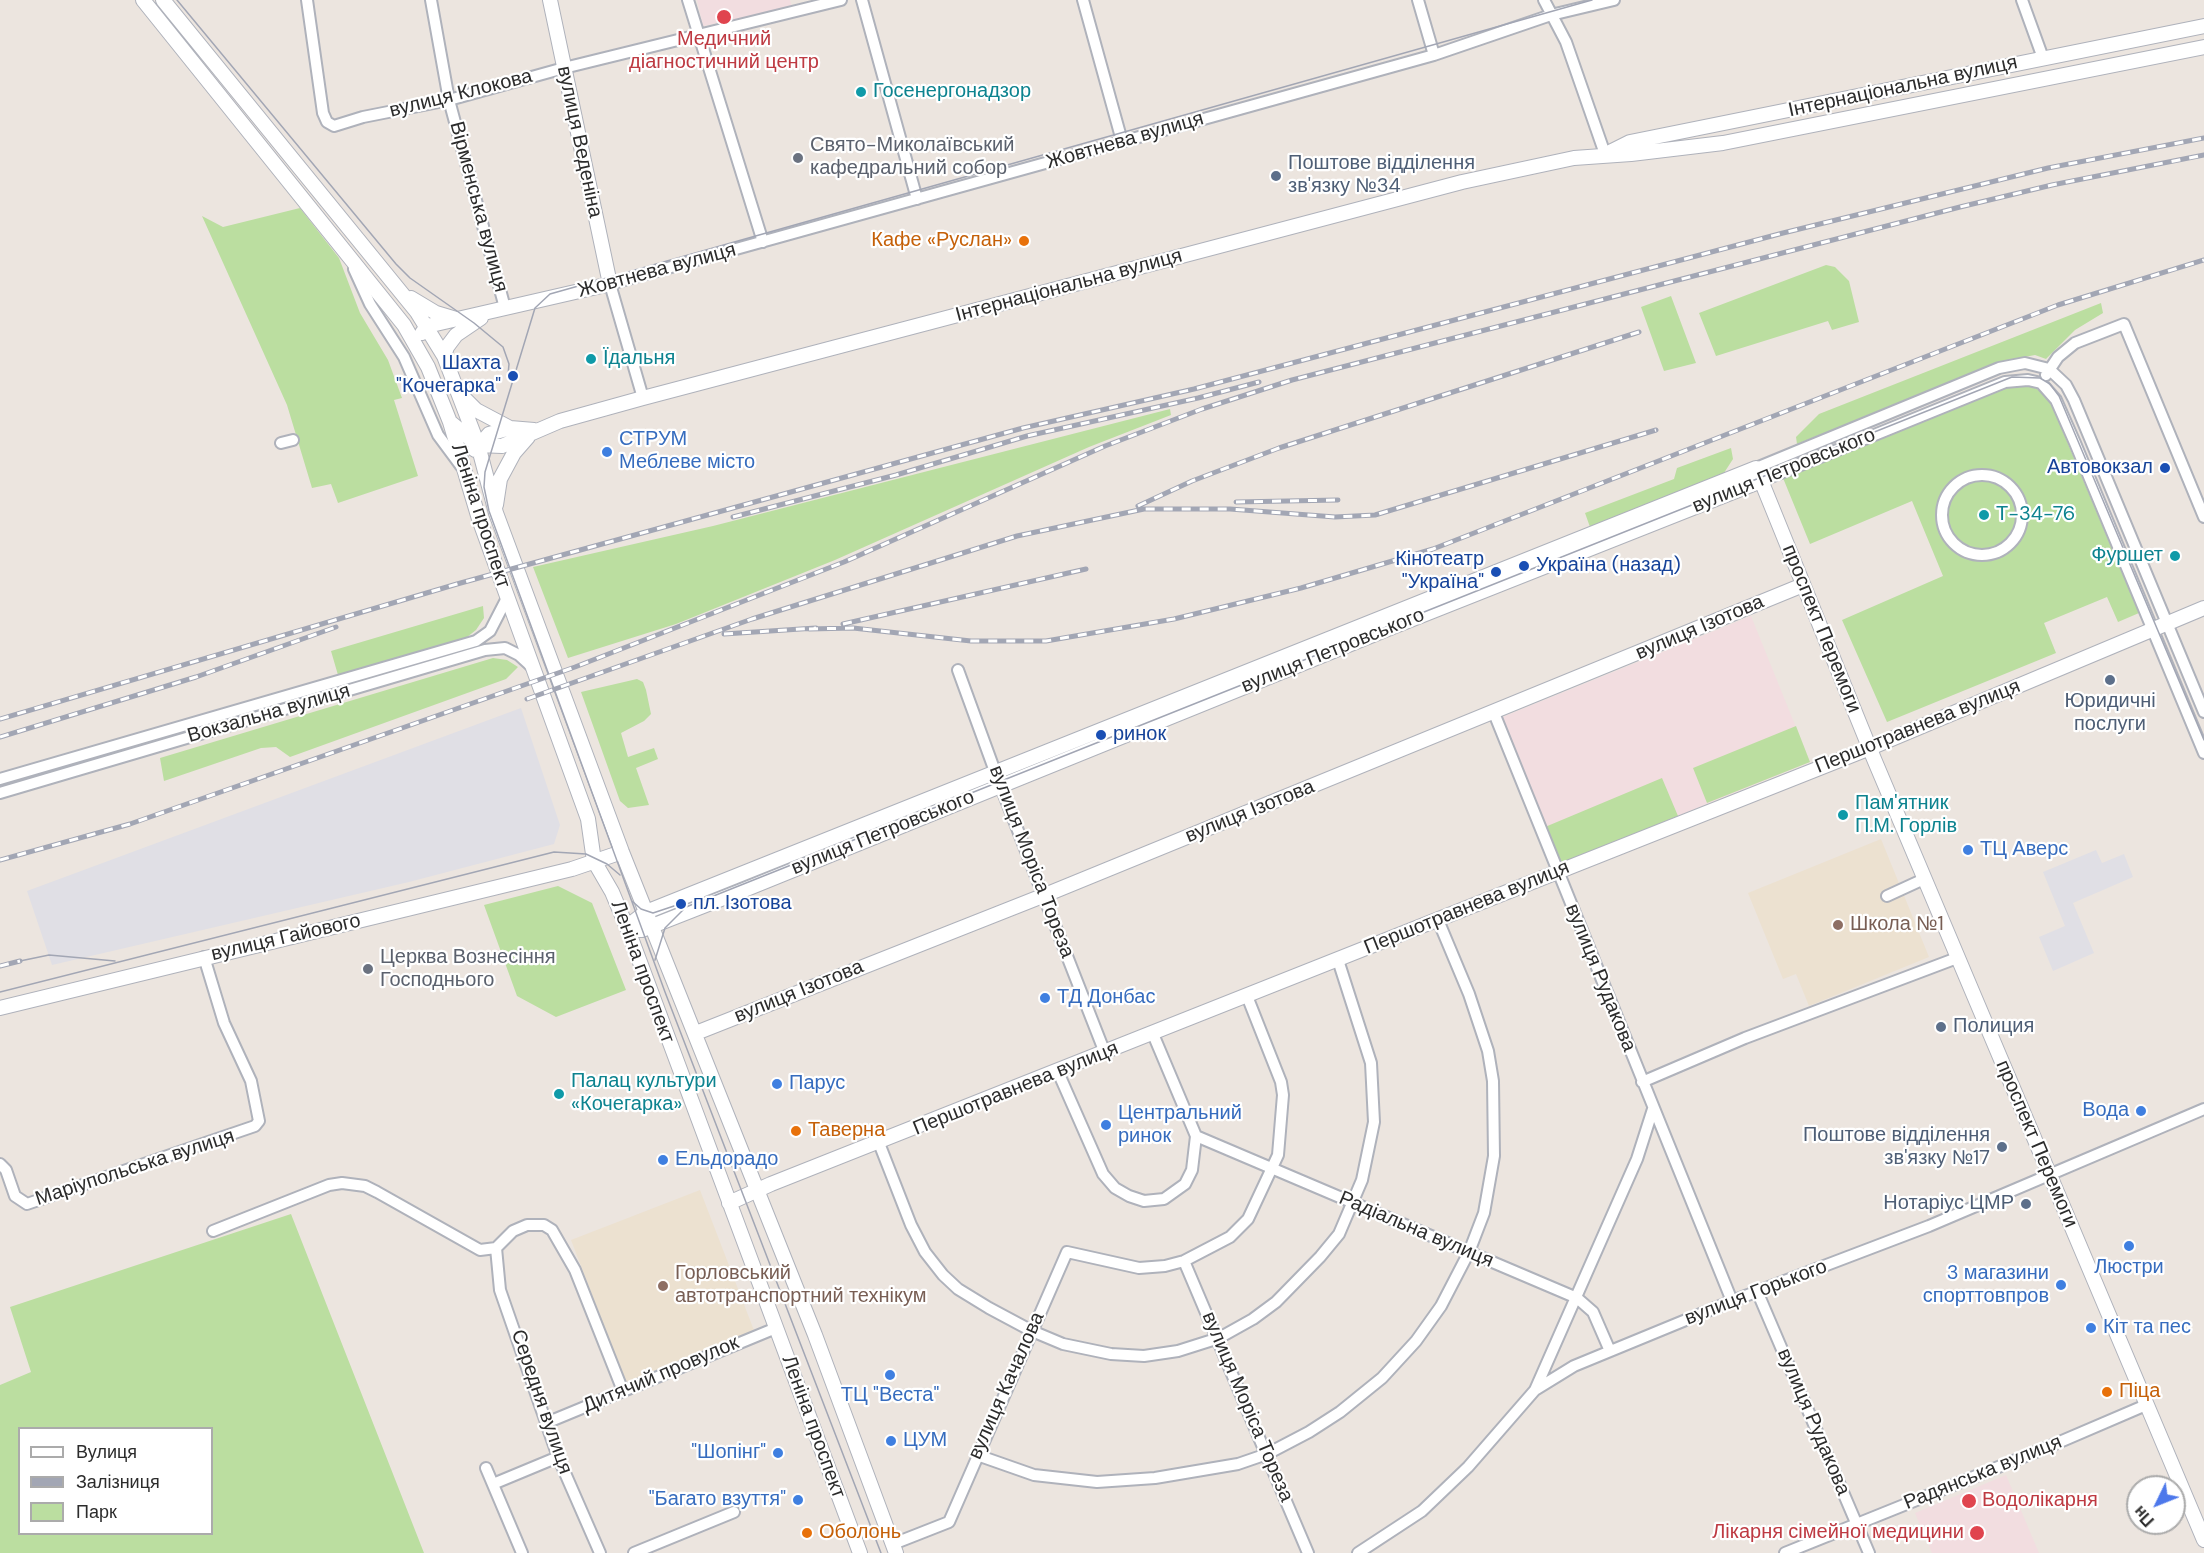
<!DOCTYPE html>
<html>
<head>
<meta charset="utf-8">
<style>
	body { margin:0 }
	#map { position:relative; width:2204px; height:1553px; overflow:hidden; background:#ece5df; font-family:"DM Sans",sans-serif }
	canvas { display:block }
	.legend { position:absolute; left:18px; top:1427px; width:195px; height:108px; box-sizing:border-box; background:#fff; border:2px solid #ababab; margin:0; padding:8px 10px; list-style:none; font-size:18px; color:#2c2c2c }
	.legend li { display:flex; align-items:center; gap:12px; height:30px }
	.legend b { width:30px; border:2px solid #ababab }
	.north { position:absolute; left:2126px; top:1475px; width:60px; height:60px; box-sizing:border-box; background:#fff; border:2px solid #ababab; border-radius:50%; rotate:227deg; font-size:16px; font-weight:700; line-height:24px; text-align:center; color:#2c2c2c }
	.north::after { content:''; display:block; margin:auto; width:21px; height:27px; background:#4d78eb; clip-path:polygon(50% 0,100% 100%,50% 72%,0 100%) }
</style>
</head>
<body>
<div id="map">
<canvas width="2204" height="1553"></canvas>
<ul class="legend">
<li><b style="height:8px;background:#fff"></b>Вулиця</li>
<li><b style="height:8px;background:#a2a6b4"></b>Залізниця</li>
<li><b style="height:16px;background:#bbdea0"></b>Парк</li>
</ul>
<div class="north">Пн</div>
</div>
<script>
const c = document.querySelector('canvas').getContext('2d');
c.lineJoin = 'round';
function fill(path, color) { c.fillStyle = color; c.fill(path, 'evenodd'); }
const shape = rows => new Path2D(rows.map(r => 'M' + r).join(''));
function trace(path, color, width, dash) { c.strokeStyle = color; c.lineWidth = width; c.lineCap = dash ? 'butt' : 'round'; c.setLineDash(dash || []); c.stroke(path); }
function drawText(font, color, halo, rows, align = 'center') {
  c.font = font + ' "DM Sans",sans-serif'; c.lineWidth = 4.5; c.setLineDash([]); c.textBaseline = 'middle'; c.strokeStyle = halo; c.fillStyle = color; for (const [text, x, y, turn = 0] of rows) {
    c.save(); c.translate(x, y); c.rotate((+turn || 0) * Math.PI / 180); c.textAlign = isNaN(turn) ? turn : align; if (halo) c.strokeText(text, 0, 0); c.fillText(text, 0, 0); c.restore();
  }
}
fill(shape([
	[521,708,560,825,554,844,409,882,52,965,27,891],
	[2096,850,2102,863,2124,854,2133,877,2073,903,2094,953,2053,971,2039,937,2065,926,2043,872]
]), '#e0dfe5');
fill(shape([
	[1881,839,1929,957,1809,1006,1796,974,1783,979,1748,893],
	[700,1190,755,1333,626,1383,571,1240]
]), '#ece1d0');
fill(shape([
	[697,0,790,0,792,8,703,26],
	[1751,616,1810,762,1560,864,1500,718],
	[2006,1475,2039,1553,1932,1553,1915,1513]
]), '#f2dde0');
fill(shape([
	[300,208,339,258,360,313,388,360,402,398,394,400,418,476,338,503,331,484,312,488,287,405,202,216,223,227],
	[1826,265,1835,267,1849,281,1859,322,1832,330,1828,321,1716,356,1699,313],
	[1671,296,1696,363,1664,371,1641,307],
	[2101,303,2103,313,2075,330,2046,359,2035,355,2004,361,1797,444,1796,437,1819,414],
	[2012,385,2032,386,2048,396,2139,613,2118,622,2107,597,2044,623,2056,653,1887,722,1842,620,1943,576,1912,501,1810,544,1783,478],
	[1170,409,1171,415,1089,447,835,560,676,624,568,658,533,567,713,526],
	[1731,448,1733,459,1722,476,1590,527,1585,513,1674,479,1677,468],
	[483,606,484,618,476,630,462,641,338,675,331,651],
	[493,658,507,660,518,667,506,679,290,757,276,747,261,748,164,781,160,758],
	[637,679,643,682,646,690,651,714,644,721,621,733,628,757,654,748,658,759,636,768,649,805,628,808,620,801,581,692],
	[1796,726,1810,762,1707,803,1693,768],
	[1662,778,1678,816,1560,864,1545,827],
	[558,886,592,903,626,990,556,1017,517,996,484,905],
	[291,1214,424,1553,0,1553,0,1385,31,1372,10,1307],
	[20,1428,212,1428,212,1534,20,1534]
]), '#bbdea0');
const street = shape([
	[307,0,323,113,327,122,334,126,363,117,449,100,564,68,841,0],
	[431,0,449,100,505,308],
	[688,0,763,242],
	[862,0,917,199],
	[1083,0,1122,141],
	[1418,0,1434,55],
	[1544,0,1566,42,1605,154],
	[2022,0,2043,58],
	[354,269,370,304,404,357,438,435,461,466],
	[2046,375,2058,357,2075,343,2124,324,2204,517],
	[643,398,610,284,1434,55,1551,15,1614,0],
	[281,443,293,440],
	[1756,468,1999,368,2025,363,2049,369,2066,385,2074,400,2204,712],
	'1942 515a40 40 0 1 1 80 0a40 40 0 1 1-80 0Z',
	[1761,481,2005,382,2028,380,2041,383,2056,400,2075,443,2204,753],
	[958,670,997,777,1105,1053],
	[1494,713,1732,1301],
	[0,779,476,641,490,631,507,598],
	[0,793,485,650,505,648,519,655,531,666],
	[1887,896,1924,879],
	[1058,1072,1103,1174,1115,1188,1129,1196,1144,1201,1164,1199,1185,1184,1192,1170,1196,1136,1153,1034],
	[1642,1082,1745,1038,1957,958],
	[1196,1136,1577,1298,1593,1312,1610,1351],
	[879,1143,911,1225,925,1252,943,1275,958,1289,989,1308,1032,1331,1063,1344,1111,1354,1144,1356,1178,1351,1219,1338,1253,1319,1276,1302,1320,1257,1339,1234,1362,1180,1374,1122,1371,1063,1338,960],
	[0,1164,6,1170,15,1196,27,1204,255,1126,259,1121,251,1081,224,1023,204,957],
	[213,1231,329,1185,342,1183,365,1186,377,1192,480,1250,496,1248,513,1231,527,1225,544,1225,552,1230,575,1270,623,1391],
	[496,1248,500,1290,558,1457,600,1553],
	[1184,1261,1308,1553],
	[1757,1291,1869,1553],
	[1535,1390,1637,1159,1653,1109],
	[546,1423,776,1328],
	[977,1455,1034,1475,1097,1482,1155,1478,1238,1464,1267,1454,1309,1432,1340,1412,1382,1378,1416,1341,1441,1306,1469,1252,1484,1213,1494,1156,1493,1081,1488,1051,1469,994,1438,920],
	[486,1468,522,1553],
	[493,1484,558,1457],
	[893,1544,949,1522,1067,1252,1139,1268,1165,1266,1184,1261,1230,1237,1248,1219,1278,1155,1283,1095,1281,1082,1247,996],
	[634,1553,734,1512],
	[1358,1553,1422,1511,1468,1467,1535,1390,1574,1366,1732,1301,1929,1226,2204,1109],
	[1785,1553,2048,1447,2146,1405]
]);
const secondary = shape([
	[143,0,404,325,428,367,450,422,479,519,588,819,594,861,612,892,628,930,860,1553],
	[163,0,417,312,444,356,478,445,496,513,622,852,815,1335,896,1553],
	[1608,153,1630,142,2204,26],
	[411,298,436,313,456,319],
	[422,333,427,326,610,284,550,0],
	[444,356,447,347,456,335,481,318],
	[464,398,476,410,510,428,534,430],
	[450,422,478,445,502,446,560,421,643,398,1462,182,1574,158,1631,154,1723,143,2204,47],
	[475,450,489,434,510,428],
	[496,505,500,479,514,453,528,437],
	[628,930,633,922,646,912,1756,468,1874,759,2204,1540],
	[628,930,642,930,744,890,1395,626,1761,481],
	[0,1008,572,869,622,852],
	[696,1033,1045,895,1803,585],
	[729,1203,771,1184,1870,748,2204,608]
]);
trace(street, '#afb2bb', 14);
trace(secondary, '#afb2bb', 16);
trace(street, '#fff', 10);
trace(secondary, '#fff', 14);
trace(shape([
	[177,0,396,264,410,278,474,323,503,347,509,364,508,375],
	[632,901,641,909,653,913,686,902],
	[655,960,665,928,686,907,2012,377,2040,378,2050,384,2059,396,2204,740],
	[20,961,49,955,115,961],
	[0,992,554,852,586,854,607,864,620,875],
	[881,1553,665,992,489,511,484,487,485,472,535,308,550,294,1592,0]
]), '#a2a6b4', 1.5);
const rail = shape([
	[1236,502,1338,500],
	[1138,506,1192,481,1279,448,1639,332],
	[733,517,896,475,1027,436,1198,398,1259,382],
	[843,624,1086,569],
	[809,629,853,628,971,641,1046,641,1174,619,1301,588,1433,549,2058,305,2204,260],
	[724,634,816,628],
	[527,699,752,619,1017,536,1144,509,1230,509,1335,517,1375,515,1656,430],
	[0,719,457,584,1023,428,1194,389,1783,233,2048,168,2204,138],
	[0,737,196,677,336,627],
	[0,860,130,824,575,667,844,562,1105,446,1202,409,1292,380,1960,207,2052,185,2204,155],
	[0,966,20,961]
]);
trace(rail, '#a2a6b4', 5);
trace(rail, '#fff', 3, [9]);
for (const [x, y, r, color] of [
	[724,17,8,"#e0444e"],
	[861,92,6,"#0f9aa8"],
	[798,158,6,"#6b7280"],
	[1276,176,6,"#5c6f8a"],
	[1024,241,6,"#e8710a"],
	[591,359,6,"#0f9aa8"],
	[513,376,6,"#1a4fb4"],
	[607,452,6,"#3f7fe0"],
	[2165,468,6,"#1a4fb4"],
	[1984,515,6,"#0f9aa8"],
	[2175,556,6,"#0f9aa8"],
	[1524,566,6,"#1a4fb4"],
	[1496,572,6,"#1a4fb4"],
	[2110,680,6,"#5c6f8a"],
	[1101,735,6,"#1a4fb4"],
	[1843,815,6,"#0f9aa8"],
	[1968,850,6,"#3f7fe0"],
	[681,904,6,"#1a4fb4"],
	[1838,925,6,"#8d6e63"],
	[368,969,6,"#6b7280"],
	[1045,998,6,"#3f7fe0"],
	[1941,1027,6,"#5c6f8a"],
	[777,1084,6,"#3f7fe0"],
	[559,1094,6,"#0f9aa8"],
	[2141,1111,6,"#3f7fe0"],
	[1106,1125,6,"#3f7fe0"],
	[796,1131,6,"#e8710a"],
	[2002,1147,6,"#5c6f8a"],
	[663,1160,6,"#3f7fe0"],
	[2026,1204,6,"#5c6f8a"],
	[2129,1246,6,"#3f7fe0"],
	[2061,1285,6,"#3f7fe0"],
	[663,1286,6,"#8d6e63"],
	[2091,1328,6,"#3f7fe0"],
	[890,1375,6,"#3f7fe0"],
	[2107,1392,6,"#e8710a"],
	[891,1441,6,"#3f7fe0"],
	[778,1453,6,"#3f7fe0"],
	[798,1500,6,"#3f7fe0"],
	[1969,1501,8,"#e0444e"],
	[807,1533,6,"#e8710a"],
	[1977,1533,8,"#e0444e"]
]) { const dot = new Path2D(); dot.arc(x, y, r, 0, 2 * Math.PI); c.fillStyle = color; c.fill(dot); trace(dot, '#fff', 2); }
drawText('20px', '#be3a42', '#fff', [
	["Медичний",724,40],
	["діагностичний центр",724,63],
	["Водолікарня",1982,1501,"left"],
	["Лікарня сімейної медицини",1964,1533,"right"]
]);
drawText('20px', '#2c2c2c', '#fff', [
	["Інтернаціональна вулиця",1903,87,-12],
	["вулиця Клокова",461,94,-14],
	["Жовтнева вулиця",1125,141,-16],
	["вулиця Веденіна",579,142,78],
	["Вірменська вулиця",478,207,75],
	["Жовтнева вулиця",657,271,-15],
	["Інтернаціональна вулиця",1069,286,-15],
	["вулиця Петровського",1784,471,-22],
	["Леніна проспект",480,516,72],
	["вулиця Ізотова",1700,628,-23],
	["проспект Перемоги",1821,629,68],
	["вулиця Петровського",1333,651,-22],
	["Вокзальна вулиця",269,714,-16],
	["Першотравнева вулиця",1918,727,-22],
	["вулиця Ізотова",1250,812,-22],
	["вулиця Петровського",883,833,-22],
	["вулиця Моріса Тореза",1031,862,69],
	["Першотравнева вулиця",1467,908,-22],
	["вулиця Гайового",286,938,-13],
	["Леніна проспект",642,972,70],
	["вулиця Рудакова",1600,978,68],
	["вулиця Ізотова",799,992,-22],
	["Першотравнева вулиця",1016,1089,-22],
	["проспект Перемоги",2036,1144,67],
	["Маріупольська вулиця",135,1168,-18],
	["Радіальна вулиця",1416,1230,23],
	["вулиця Горького",1756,1293,-21],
	["Дитячий провулок",661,1375,-23],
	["вулиця Качалова",1007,1386,-66],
	["Середня вулиця",541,1402,71],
	["вулиця Моріса Тореза",1247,1407,67],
	["вулиця Рудакова",1813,1422,67],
	["Леніна проспект",813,1427,70],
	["Радянська вулиця",1983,1473,-22]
]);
drawText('20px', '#0d838f', '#fff', [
	["Госенергонадзор",873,92],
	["Їдальня",603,359],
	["Т-34-76",1996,515],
	["Фуршет",2163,556,"right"],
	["Пам'ятник",1855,804],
	["П.М. Горлів",1855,827],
	["Палац культури",571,1082],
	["«Кочегарка»",571,1105]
], 'left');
drawText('20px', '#5b616d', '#fff', [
	["Свято-Миколаївський",810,146],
	["кафедральний собор",810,169],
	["Церква Вознесіння",380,958],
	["Господнього",380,981]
], 'left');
drawText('20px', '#4e5e75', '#fff', [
	["Поштове відділення",1288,164],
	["зв'язку №34",1288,187],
	["Юридичні",2110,702,"center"],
	["послуги",2110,725,"center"],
	["Полиция",1953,1027],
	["Поштове відділення",1990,1136,"right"],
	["зв'язку №17",1990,1159,"right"],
	["Нотаріус ЦМР",2014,1204,"right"]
], 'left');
drawText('20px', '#c56008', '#fff', [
	["Кафе «Руслан»",1012,241,"right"],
	["Таверна",808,1131],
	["Піца",2119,1392],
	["Оболонь",819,1533]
], 'left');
drawText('20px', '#164399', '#fff', [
	["Шахта",501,364],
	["\"Кочегарка\"",501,387],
	["Автовокзал",2153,468],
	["Кінотеатр",1484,560],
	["\"Україна\"",1484,583],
	["Україна (назад)",1536,566,"left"],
	["ринок",1113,735,"left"],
	["пл. Ізотова",693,904,"left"]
], 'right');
drawText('20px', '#366cbe', '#fff', [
	["СТРУМ",619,440],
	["Меблеве місто",619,463],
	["ТЦ Аверс",1980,850],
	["ТД Донбас",1057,998],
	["Парус",789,1084],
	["Вода",2129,1111,"right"],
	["Центральний",1118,1114],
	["ринок",1118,1137],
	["Ельдорадо",675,1160],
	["Люстри",2129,1268,"center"],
	["3 магазини",2049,1274,"right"],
	["спорттовпров",2049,1297,"right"],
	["Кіт та пес",2103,1328],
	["ТЦ \"Веста\"",890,1396,"center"],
	["ЦУМ",903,1441],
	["\"Шопінг\"",766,1453,"right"],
	["\"Багато взуття\"",786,1500,"right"]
], 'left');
drawText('20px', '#785e54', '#fff', [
	["Школа №1",1850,925],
	["Горловський",675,1274],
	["автотранспортний технікум",675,1297]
], 'left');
</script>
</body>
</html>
